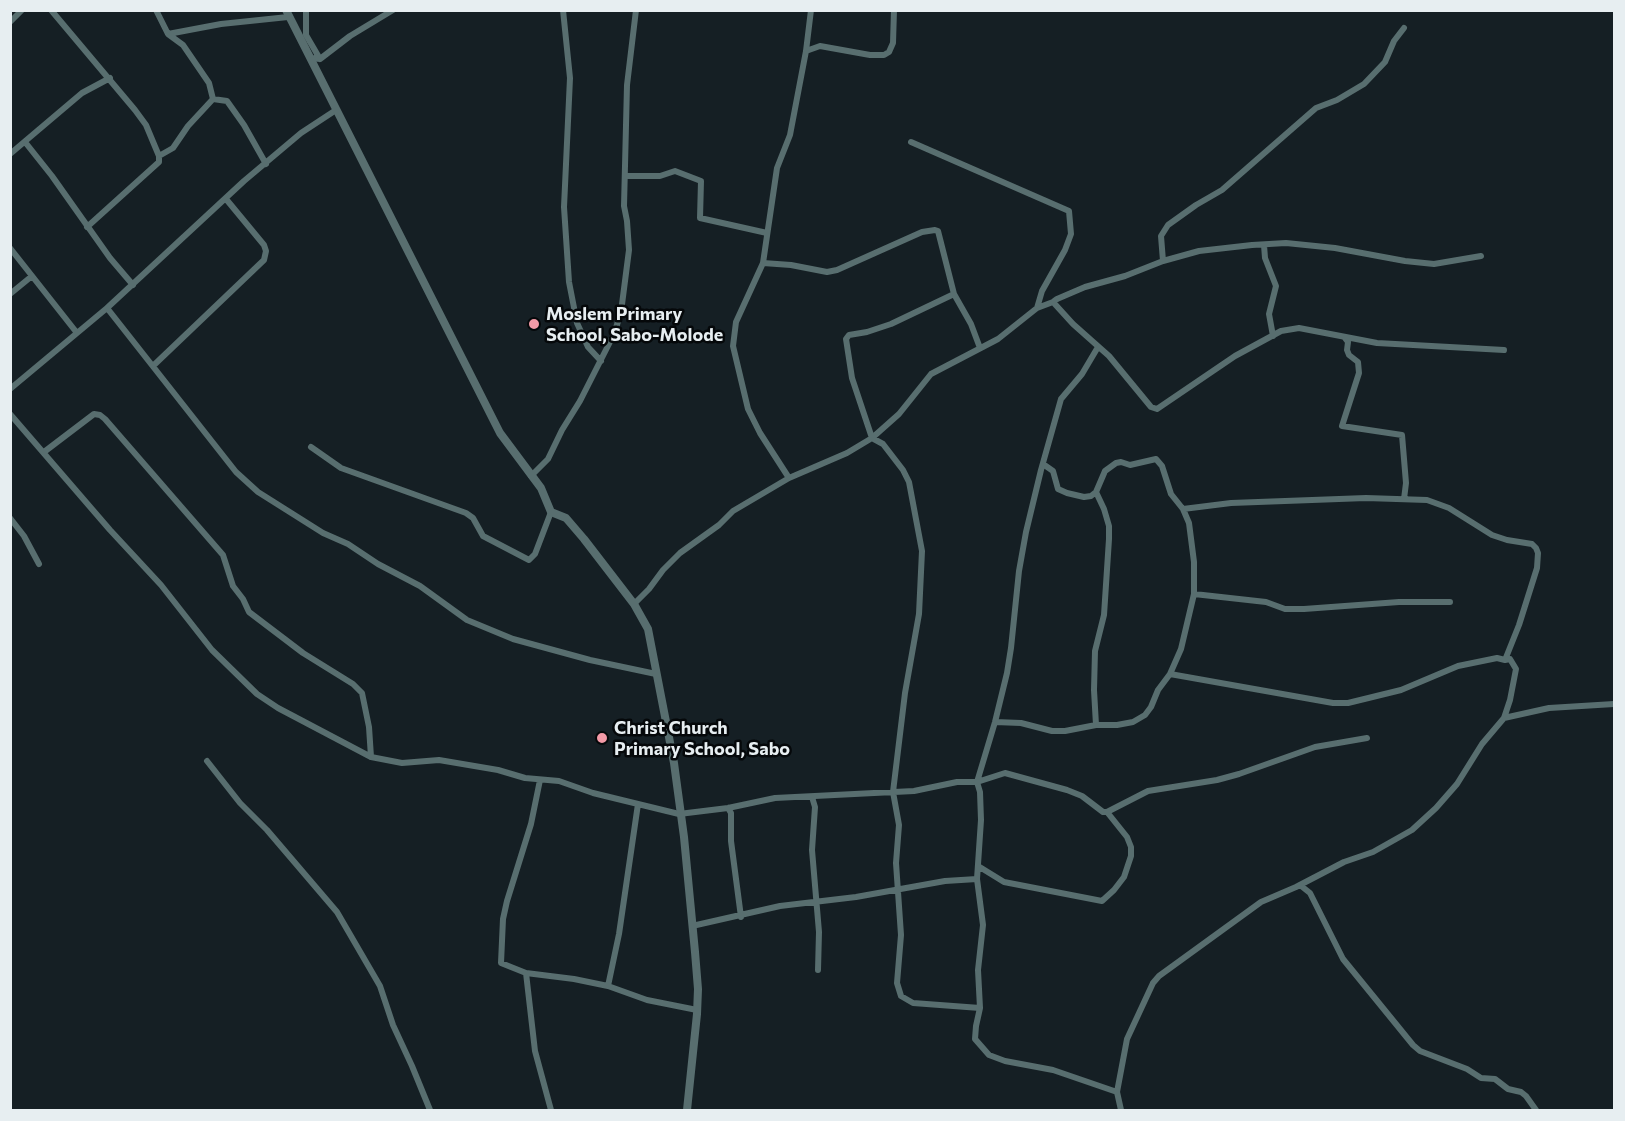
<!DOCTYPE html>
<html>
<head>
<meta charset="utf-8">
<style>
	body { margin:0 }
	#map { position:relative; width:1625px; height:1121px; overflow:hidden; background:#151f24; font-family:Commissioner,sans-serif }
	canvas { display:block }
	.frame { position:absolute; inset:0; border:12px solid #e7eef1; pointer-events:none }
</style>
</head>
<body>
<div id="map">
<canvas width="1625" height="1121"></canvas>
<div class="frame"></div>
</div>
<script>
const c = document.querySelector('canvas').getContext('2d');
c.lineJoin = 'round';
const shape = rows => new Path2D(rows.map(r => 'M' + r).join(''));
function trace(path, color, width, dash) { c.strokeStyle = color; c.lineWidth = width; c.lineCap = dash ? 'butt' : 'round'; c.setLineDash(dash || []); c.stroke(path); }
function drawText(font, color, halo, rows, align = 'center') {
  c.font = font + ' Commissioner,sans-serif'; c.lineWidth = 5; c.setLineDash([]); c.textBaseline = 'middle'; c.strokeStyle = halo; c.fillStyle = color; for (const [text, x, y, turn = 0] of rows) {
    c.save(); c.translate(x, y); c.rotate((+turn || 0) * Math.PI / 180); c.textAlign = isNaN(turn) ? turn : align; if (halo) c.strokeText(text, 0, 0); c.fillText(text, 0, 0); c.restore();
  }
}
trace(shape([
	[51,10,135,110,146,125,159,156],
	[156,10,168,34,183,45,209,83,213,99,227,101,244,125,266,164],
	[306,10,306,35,320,59],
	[563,10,570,78,564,207,569,282,577,323,588,347,601,361],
	[10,22,22,10],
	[168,34,221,24,288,17],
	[806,51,820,46,870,55,884,55,889,52,893,43,894,10],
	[310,58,320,59,350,36,393,10],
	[25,142,52,176,110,258,133,285],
	[911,142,1069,211,1071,234,1065,250,1042,291,1037,308],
	[10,154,82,93,110,78],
	[625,176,660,176,675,171,701,181,700,218,767,233],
	[87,227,159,162,159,156,173,148,188,126,213,99],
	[1264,245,1265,258,1276,286,1269,314,1273,336],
	[10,248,77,333],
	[1163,261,1161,236,1168,225,1196,205,1222,190,1316,108,1337,100,1364,84,1385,62,1394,41,1404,28],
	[763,263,791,265,827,272,837,270,922,232,935,230,938,231,954,294,971,324,980,348],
	[10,294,32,276],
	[954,294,891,324,867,332,849,335,846,339,852,378,872,438,883,444,903,470,909,482,922,551,919,614,905,693,893,792,899,825,896,863,901,935,897,983,901,996,913,1003,980,1008],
	[1053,302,1073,324,1109,356,1151,407,1157,409,1235,356,1281,331,1299,328,1377,343,1504,350],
	[107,308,236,472,258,492,323,533,348,544,378,564,420,586,467,620,513,639,590,660,656,674],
	[1345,338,1348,342,1347,350,1349,355,1358,362,1359,373,1342,426,1402,435,1406,483,1404,499],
	[1098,347,1082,374,1061,399,1041,470,1026,532,1019,571,1011,648,1007,673,995,722,977,782,980,792,981,820,977,879,983,925,978,970,980,1008,976,1026,975,1039,989,1055,1005,1061,1053,1070,1117,1092],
	[154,365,264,260,266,251,264,245,226,199],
	[10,389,107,308,244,181,301,133,336,110],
	[10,414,110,530,161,585,212,650,257,694,278,708,371,757,402,763,439,760,498,770,525,778,559,781,593,793,679,814,728,808,775,798,914,791,957,782,977,782,1005,773,1067,790,1082,796,1103,812,1107,812,1148,791,1217,780,1239,774,1315,747,1367,738],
	[311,447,341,468,466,513,473,518,483,536,529,560,535,554,551,512],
	[44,452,94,414,100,415,105,419,223,555,233,586,243,599,249,612,303,653,353,684,362,693,369,727,371,757],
	[531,476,548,459,562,430,580,401,614,334,621,312,629,250,627,221,624,206,627,85,636,10],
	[789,478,760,433,748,409,733,346,736,322,763,263,777,168,790,135,806,51,811,10],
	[1096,492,1104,509,1109,526,1109,539,1104,615,1095,651,1094,690,1096,725],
	[1183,509,1231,503,1366,498,1427,500,1449,508,1492,535,1507,540,1532,544,1536,548,1538,553,1537,568,1519,625,1505,660],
	[10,518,24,536,39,564],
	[1194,594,1266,602,1285,609,1304,609,1399,602,1450,602],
	[634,604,649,589,663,570,680,553,719,525,733,511,789,478,847,453,872,438,899,414,931,374,998,339,1037,308,1053,302,1057,299,1085,287,1125,276,1163,261,1199,251,1252,245,1286,243,1335,248,1405,261,1434,264,1481,256],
	[1504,718,1549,708,1614,704],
	[995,722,1021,723,1052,731,1065,731,1096,725,1117,725,1133,722,1145,715,1151,707,1158,690,1170,674,1181,649,1194,594,1194,562,1189,523,1183,509,1171,494,1162,466,1156,459,1130,465,1121,462,1116,463,1105,471,1096,492,1091,496,1084,497,1067,493,1058,489,1053,471,1043,464],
	[207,761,240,803,267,830,337,912,380,986,393,1025,412,1066,430,1110],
	[540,780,531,824,507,901,503,919,501,963,526,973,574,979,608,986,647,1000,697,1010],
	[812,797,815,807,812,850,819,932,818,970],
	[728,808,731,813,731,841,741,917],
	[978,866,1004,882,1102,901,1114,890,1124,877,1131,856,1131,847,1127,837,1107,812],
	[1300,885,1310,893,1343,959,1413,1045,1420,1051,1467,1069,1481,1078,1495,1079,1508,1089,1521,1092,1526,1096,1536,1110],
	[692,926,780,906,856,897,945,881,977,879],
	[526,973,535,1051,551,1110],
	[608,986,619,934,638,804],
	[1121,1110,1117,1092,1127,1039,1153,983,1159,976,1261,902,1296,887,1344,862,1373,852,1412,830,1436,808,1457,784,1482,744,1504,718,1510,700,1516,669,1510,659,1505,660,1497,658,1458,666,1401,690,1348,703,1333,703,1170,674]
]), '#586e6f', 6);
trace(shape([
	[286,10,500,433,541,488,551,512,566,518,584,539,634,604,648,629,674,763,684,837,695,952,698,989,697,1014,687,1110]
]), '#586e6f', 8);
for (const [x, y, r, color] of [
	[534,324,6,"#f39aa7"],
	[602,738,6,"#f39aa7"]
]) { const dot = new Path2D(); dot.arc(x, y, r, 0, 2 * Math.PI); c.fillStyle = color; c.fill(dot); trace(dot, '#05080a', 2); }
drawText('bold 18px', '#e7eef1', '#05080a', [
	["Moslem Primary",546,314],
	["School, Sabo-Molode",546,335],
	["Christ Church",614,728],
	["Primary School, Sabo",614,749]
], 'left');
</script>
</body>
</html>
